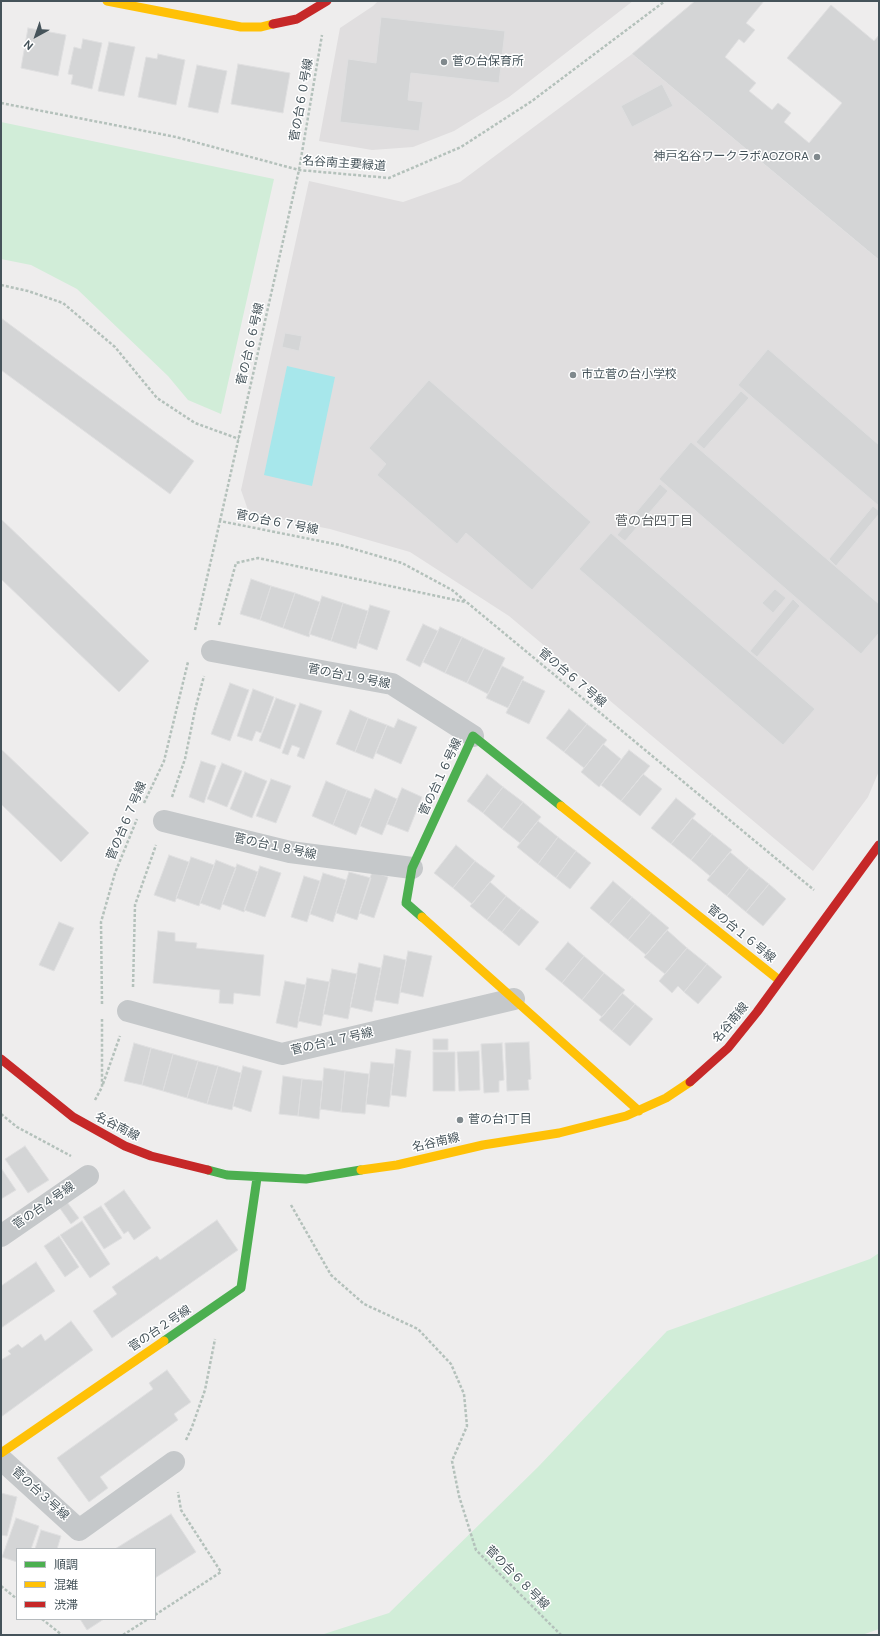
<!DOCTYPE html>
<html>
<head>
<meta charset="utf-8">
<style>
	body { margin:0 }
	#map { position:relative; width:880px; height:1636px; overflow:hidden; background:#eeeded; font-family:"DM Sans","Noto Sans JP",sans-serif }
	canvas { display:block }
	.frame { position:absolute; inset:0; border:2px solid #45535a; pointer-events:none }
	.legend { position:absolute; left:16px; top:1548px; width:140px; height:72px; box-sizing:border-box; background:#fff; border:1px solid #b5babd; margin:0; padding:5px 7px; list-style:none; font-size:12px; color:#45535a }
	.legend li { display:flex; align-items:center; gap:8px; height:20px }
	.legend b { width:20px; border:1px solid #b5babd }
	.north { position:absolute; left:16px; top:16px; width:40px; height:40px; -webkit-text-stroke:3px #fff; paint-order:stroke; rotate:220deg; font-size:11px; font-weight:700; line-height:16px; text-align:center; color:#45535a }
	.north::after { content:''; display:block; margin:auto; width:14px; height:18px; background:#45535a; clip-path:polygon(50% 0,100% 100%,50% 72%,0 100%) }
</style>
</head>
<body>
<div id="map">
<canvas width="880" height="1636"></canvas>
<div class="frame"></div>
<ul class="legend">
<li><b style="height:5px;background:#4caf50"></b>順調</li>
<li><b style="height:5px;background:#ffc107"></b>混雑</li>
<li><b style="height:5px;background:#c62828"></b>渋滞</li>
</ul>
<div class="north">N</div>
</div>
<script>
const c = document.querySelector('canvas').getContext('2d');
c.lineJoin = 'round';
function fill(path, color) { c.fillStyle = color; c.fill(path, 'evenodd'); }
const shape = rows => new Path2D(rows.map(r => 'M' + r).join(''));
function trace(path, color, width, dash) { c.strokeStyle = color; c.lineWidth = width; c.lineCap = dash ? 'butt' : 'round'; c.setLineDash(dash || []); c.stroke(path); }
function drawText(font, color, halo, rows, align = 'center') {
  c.font = font + ' "DM Sans","Noto Sans JP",sans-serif'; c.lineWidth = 3; c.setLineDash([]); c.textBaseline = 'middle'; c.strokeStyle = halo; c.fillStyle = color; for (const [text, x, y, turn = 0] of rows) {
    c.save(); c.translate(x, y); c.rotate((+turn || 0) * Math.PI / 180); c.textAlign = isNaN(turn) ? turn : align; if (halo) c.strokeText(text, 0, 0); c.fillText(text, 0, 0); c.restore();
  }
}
fill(shape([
	[378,1,633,1,509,97,454,131,413,147,372,150,319,141,340,28,373,6],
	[632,54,879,260,879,771,868,797,813,871,509,616,410,552,330,529,249,513,241,490,309,181,403,202,460,182]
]), '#e0dedf');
fill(shape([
	[1,122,274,179,221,414,188,400,168,376,77,289,31,265,1,259],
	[879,1253,879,1629,862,1635,321,1635,389,1613,538,1467,667,1331,870,1259]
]), '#d1edd8');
fill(shape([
	[287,366,335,377,312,486,264,475]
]), '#a7e7eb');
const building = shape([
	[695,1,879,1,879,260,632,54,695,1],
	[764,1,879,1,879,35,874,41,831,5,787,58,842,103,809,143,784,122,791,113,778,103,772,110,749,91,756,83,725,57,739,39,744,43,755,30,746,23,764,1],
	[381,17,505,31,499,83,411,73,408,100,423,102,419,131,340,122,348,59,376,63,381,17],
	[28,28,66,35,58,76,21,68,28,28],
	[83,39,102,43,92,89,71,84,73,75,68,74,74,47,81,49,83,39],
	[109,42,135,47,124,96,98,91,109,42],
	[158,54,185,60,176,105,138,97,146,57,157,59,158,54],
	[238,64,290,73,283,113,231,104,238,64],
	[197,65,227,71,218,113,188,107,197,65],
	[662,84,673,106,632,127,621,106,662,84],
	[1,318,194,461,170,494,1,370,1,318],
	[285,333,302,336,299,351,282,347,285,333],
	[768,349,879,445,879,506,738,385,768,349],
	[429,380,591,522,532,590,466,533,457,544,377,475,386,464,369,448,429,380],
	[741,391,749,398,704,449,696,442,741,391],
	[691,442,879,604,879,633,861,654,659,479,691,442],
	[660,484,668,491,625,541,617,535,660,484],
	[873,506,879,511,879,514,836,566,829,559,873,506],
	[1,519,149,661,119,692,1,579,1,519],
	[611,533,815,709,783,745,579,569,611,533],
	[251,579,271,586,260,620,240,614,251,579],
	[271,586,295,593,283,628,260,620,271,586],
	[775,589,786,598,773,613,762,603,775,589],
	[295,593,320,602,309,637,283,628,295,593],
	[322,596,343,603,331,641,309,634,322,596],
	[793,599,800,606,757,657,750,651,793,599],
	[343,603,368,611,356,649,331,641,343,603],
	[370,605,390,611,377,650,358,643,370,605],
	[423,624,438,631,420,667,406,660,423,624],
	[440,627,462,637,445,673,423,662,440,627],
	[462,637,484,648,467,683,445,673,462,637],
	[484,648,505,658,488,694,467,683,484,648],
	[502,666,524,677,508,708,486,698,502,666],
	[522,680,545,691,529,724,506,713,522,680],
	[230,683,249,690,230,741,211,734,230,683],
	[253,689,274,697,261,733,256,731,252,741,237,736,253,689],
	[276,698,296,705,280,749,259,741,276,698],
	[300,703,322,711,304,759,297,756,300,748,292,745,288,755,282,753,300,703],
	[569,709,587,724,564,752,546,738,569,709],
	[350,710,368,718,355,752,336,744,350,710],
	[368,718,387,725,373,759,355,752,368,718],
	[398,719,417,727,401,764,376,753,387,725,394,728,398,719],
	[587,724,607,740,584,768,564,752,587,724],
	[603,744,621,759,599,787,581,772,603,744],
	[1,749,89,833,61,862,1,804,1,749],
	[629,750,650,766,621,801,601,785,629,750],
	[201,761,216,766,204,803,189,797,201,761],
	[222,763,242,771,227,807,207,799,222,763],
	[245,772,267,781,252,818,230,809,245,772],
	[487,774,503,787,483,813,467,801,487,774],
	[643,774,662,789,640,816,621,801,643,774],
	[271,779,291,786,276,823,256,816,271,779],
	[326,781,347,790,333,825,312,816,326,781],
	[503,787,523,802,502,829,483,813,503,787],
	[402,788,422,797,408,832,387,824,402,788],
	[375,789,397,799,382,835,360,826,375,789],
	[347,790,371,799,356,835,333,825,347,790],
	[676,798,696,814,671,844,651,828,676,798],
	[523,802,541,817,520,843,502,829,523,802],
	[692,818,712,834,691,860,671,844,692,818],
	[538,821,558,837,538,864,517,847,538,821],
	[712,834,732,850,710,876,691,860,712,834],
	[558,837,576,851,556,878,538,864,558,837],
	[456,845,475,861,453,888,434,873,456,845],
	[576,851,591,863,570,889,556,878,576,851],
	[730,852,749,868,727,896,707,880,730,852],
	[169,855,189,862,175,902,154,895,169,855],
	[191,857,214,865,199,906,176,898,191,857],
	[216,860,236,868,220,910,200,903,216,860],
	[475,861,495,876,472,904,453,888,475,861],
	[237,864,258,872,244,912,222,904,237,864],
	[260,866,281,873,265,917,244,910,260,866],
	[749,868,769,884,746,912,727,896,749,868],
	[349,872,371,878,357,920,336,913,349,872],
	[372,872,388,877,374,918,359,913,372,872],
	[323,873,346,880,333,922,310,914,323,873],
	[304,876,320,881,307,922,291,917,304,876],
	[613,881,632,897,609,924,590,908,613,881],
	[490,882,506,896,487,920,470,906,490,882],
	[769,884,786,899,763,926,746,912,769,884],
	[506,896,521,908,502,932,487,920,506,896],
	[632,897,651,913,628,940,609,924,632,897],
	[521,908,539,922,519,946,502,932,521,908],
	[651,913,669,928,646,955,628,940,651,913],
	[59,922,74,928,54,971,39,965,59,922],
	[667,930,687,948,665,974,644,957,667,930],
	[158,931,175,933,175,941,197,943,196,948,264,955,260,996,234,993,233,1004,219,1003,220,990,153,983,158,931],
	[568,942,584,956,562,983,545,969,568,942],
	[687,948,707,964,684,992,678,986,672,993,659,981,687,948],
	[408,951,432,956,423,997,400,992,408,951],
	[384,955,406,960,398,1004,375,1000,384,955],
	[584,956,604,973,582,1000,562,983,584,956],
	[359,963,381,968,372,1012,350,1007,359,963],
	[707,964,722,977,698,1004,684,992,707,964],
	[332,969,357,974,348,1019,323,1014,332,969],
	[604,973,625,990,602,1017,582,1000,604,973],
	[307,978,330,982,321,1026,298,1021,307,978],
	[285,981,306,985,297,1028,276,1023,285,981],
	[622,993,635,1004,612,1031,599,1020,622,993],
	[635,1004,653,1019,630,1046,612,1031,635,1004],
	[433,1039,448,1039,448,1050,433,1050,433,1039],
	[529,1042,531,1079,528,1080,529,1090,507,1091,505,1043,529,1042],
	[134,1043,151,1048,142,1085,124,1081,134,1043],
	[502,1043,504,1080,499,1081,499,1092,484,1093,481,1044,502,1043],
	[151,1048,173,1054,163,1091,142,1085,151,1048],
	[396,1049,411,1051,406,1097,391,1095,396,1049],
	[479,1051,480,1090,459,1091,457,1052,479,1051],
	[433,1052,455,1052,455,1091,433,1091,433,1052],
	[173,1054,198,1061,187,1098,163,1091,173,1054],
	[198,1061,218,1066,207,1104,187,1098,198,1061],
	[371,1062,394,1064,389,1107,366,1104,371,1062],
	[218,1066,241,1073,232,1110,207,1104,218,1066],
	[243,1066,262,1071,251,1112,233,1106,243,1066],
	[324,1068,345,1071,341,1112,320,1109,324,1068],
	[345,1071,369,1074,365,1114,341,1112,345,1071],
	[283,1076,302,1079,298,1116,279,1114,283,1076],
	[302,1079,323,1081,319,1119,298,1116,302,1079],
	[25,1146,49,1180,28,1193,5,1159,25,1146],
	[1,1168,16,1190,1,1199,1,1168],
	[124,1190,151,1228,134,1240,128,1231,124,1234,104,1204,124,1190],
	[67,1202,79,1218,71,1224,59,1207,67,1202],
	[101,1206,122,1238,104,1249,83,1217,101,1206],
	[217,1220,238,1250,112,1338,93,1311,117,1294,112,1287,157,1256,160,1260,217,1220],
	[82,1221,110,1264,90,1278,60,1235,82,1221],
	[59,1236,79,1267,65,1277,44,1246,59,1236],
	[36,1262,55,1291,1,1328,1,1286,36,1262],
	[71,1321,93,1350,1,1417,1,1360,11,1354,8,1351,18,1344,22,1348,41,1334,45,1341,71,1321],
	[167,1370,191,1402,174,1414,178,1420,100,1477,108,1488,89,1502,57,1458,153,1389,149,1383,167,1370],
	[1,1493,17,1497,7,1536,1,1535,1,1493],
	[171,1514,196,1552,155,1578,155,1549,115,1549,171,1514],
	[16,1518,39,1526,31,1549,17,1549,17,1562,2,1557,16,1518],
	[41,1530,61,1536,57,1549,35,1549,41,1530],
	[80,1619,104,1619,87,1630,80,1619]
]);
fill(building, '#d4d5d6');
trace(building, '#dfdfe0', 1);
trace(shape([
	[1,103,176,137,299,170,389,178,461,147,532,101,665,1],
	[1,285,28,291,63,303,115,347,157,398,195,423,239,439],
	[220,521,299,170,322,35],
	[219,625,236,563,258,558,465,602],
	[195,630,220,521,340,545,402,563,452,590,814,890],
	[172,797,185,759,195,710,204,676],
	[144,803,164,761,188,662],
	[133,987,135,905,156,845],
	[102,1004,101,922,115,873,137,819],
	[103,1084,120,1036],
	[95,1100,102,1087,102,1019],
	[1,1114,17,1127,71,1156],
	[291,1205,331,1275,364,1304,418,1329,451,1364,464,1394,467,1426,452,1461,459,1496,476,1550,561,1635],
	[186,1440,192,1427,205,1390,215,1339],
	[1,1586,17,1599],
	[155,1615,221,1572,181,1510,178,1492],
	[42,1619,62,1635],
	[123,1635,148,1619]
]), '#b4c1bb', 2.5, [3, 2]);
trace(shape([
	[212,651,392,684,473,736],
	[164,821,290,852,412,868],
	[128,1011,282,1054,514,999],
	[1,1236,88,1176],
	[1,1459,79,1530,174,1462]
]), '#c5c8ca', 22);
trace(shape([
	[422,917,406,903,412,868,473,736,561,806],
	[208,1170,227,1175,306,1179,361,1170],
	[164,1341,241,1288,257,1178]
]), '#4caf50', 9);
trace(shape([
	[107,1,241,27,261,27,273,24],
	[561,806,779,980],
	[422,917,639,1111],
	[361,1170,397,1165,483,1145,559,1133,626,1116,666,1098,690,1082],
	[1,1453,164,1341]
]), '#ffc107', 9);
trace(shape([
	[273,24,297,19,327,1],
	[1,1059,73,1117,125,1146,151,1156,208,1170],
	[690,1082,728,1048,757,1012,879,845]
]), '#c62828', 9);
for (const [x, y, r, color] of [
	[444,62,4,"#80898d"],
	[817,157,4,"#80898d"],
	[573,375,4,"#80898d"],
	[460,1120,4,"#80898d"]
]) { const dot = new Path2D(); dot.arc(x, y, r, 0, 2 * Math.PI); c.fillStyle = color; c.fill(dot); trace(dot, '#fff', 1.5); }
drawText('12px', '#45535a', '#fff', [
	["菅の台保育所",452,62],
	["神戸名谷ワークラボAOZORA",809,157,"right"],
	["市立菅の台小学校",581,375],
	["菅の台1丁目",468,1120]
], 'left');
drawText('12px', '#45535a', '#fff', [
	["菅の台６０号線",302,100,-80],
	["名谷南主要緑道",344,164,4],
	["菅の台６６号線",251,344,-77],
	["菅の台６７号線",277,523,11],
	["菅の台１９号線",349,677,11],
	["菅の台６７号線",572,678,40],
	["菅の台１６号線",441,777,-65],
	["菅の台６７号線",127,821,-67],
	["菅の台１８号線",275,847,12],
	["菅の台１６号線",741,934,39],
	["名谷南線",731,1023,-50],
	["菅の台１７号線",332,1042,-13],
	["名谷南線",117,1127,27],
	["名谷南線",436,1143,-13],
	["菅の台４号線",44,1206,-35],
	["菅の台２号線",160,1329,-34],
	["菅の台３号線",40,1494,42],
	["菅の台６８号線",517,1578,45]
]);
drawText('13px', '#595e61', '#fff', [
	["菅の台四丁目",654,522]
]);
</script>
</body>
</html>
